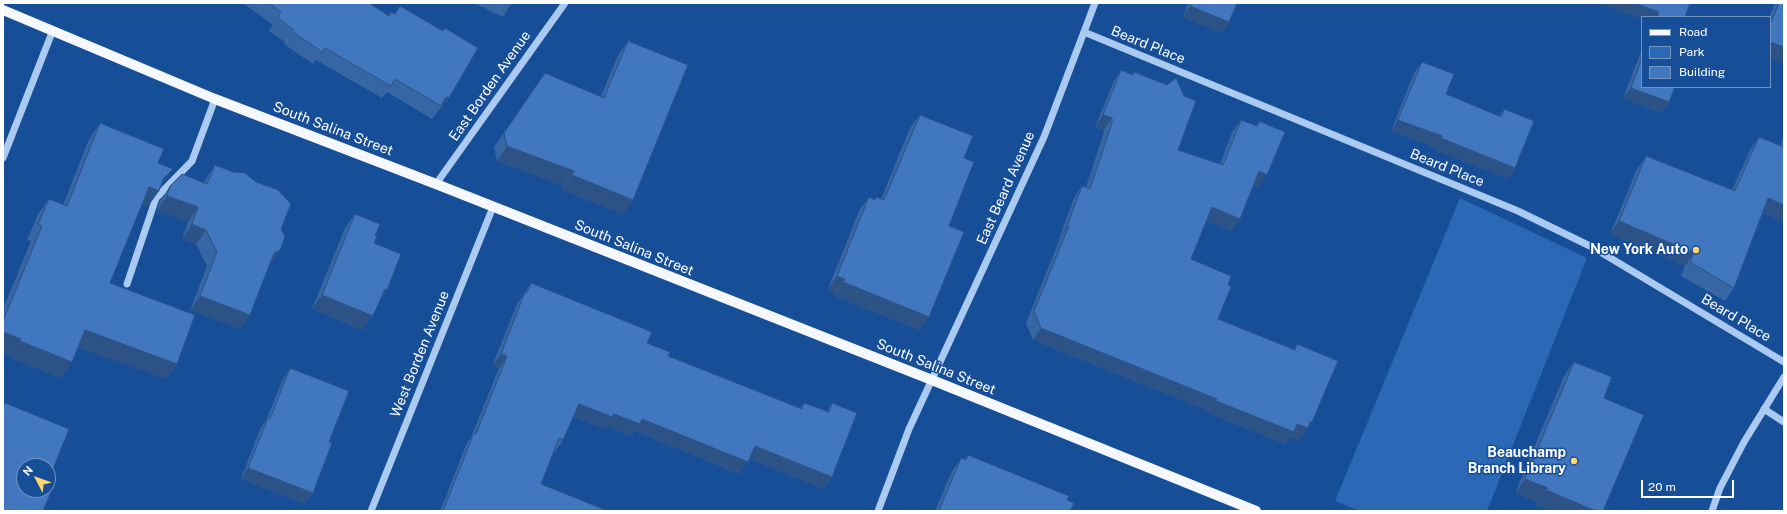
<!DOCTYPE html>
<html>
<head>
<meta charset="utf-8">
<style>
	body { margin:0 }
	#map { position:relative; width:1787px; height:514px; overflow:hidden; background:#174e98; font-family:"Public Sans",sans-serif }
	canvas { display:block }
	.frame { position:absolute; inset:0; border:4px solid #fff; pointer-events:none }
	.legend { position:absolute; left:1641px; top:16px; width:130px; height:72px; box-sizing:border-box; background:#174e98; border:1px solid #7495c1; margin:0; padding:5px 7px; list-style:none; font-size:12px; color:#fff }
	.legend li { display:flex; align-items:center; gap:8px; height:20px }
	.legend b { width:20px; border:1px solid #7495c1 }
	.north { position:absolute; left:16px; top:458px; width:40px; height:40px; box-sizing:border-box; background:#174e98; border:1px solid #7495c1; border-radius:50%; rotate:311deg; font-size:11px; font-weight:700; line-height:16px; text-align:center; color:#fff }
	.north::after { content:''; display:block; margin:auto; width:14px; height:18px; background:#ffd66b; clip-path:polygon(50% 0,100% 100%,50% 72%,0 100%) }
	.scale { position:absolute; left:1641px; top:480px; width:93px; height:18px; box-sizing:border-box; border:2px solid #fff; border-top:0; padding-left:5px; font-size:12px; line-height:14px; white-space:nowrap; color:#fff; -webkit-text-stroke:3px #174e98; paint-order:stroke }
</style>
</head>
<body>
<div id="map">
<canvas width="1787" height="514"></canvas>
<div class="frame"></div>
<ul class="legend">
<li><b style="height:5px;background:#f5f9ff"></b>Road</li>
<li><b style="height:11px;background:#2b68b6"></b>Park</li>
<li><b style="height:11px;background:#4077bf"></b>Building</li>
</ul>
<div class="north">N</div>
<div class="scale">20 m</div>
</div>
<script>
const c = document.querySelector('canvas').getContext('2d');
c.lineJoin = 'round';
function fill(path, color) { c.fillStyle = color; c.fill(path, 'evenodd'); }
const shape = rows => new Path2D(rows.map(r => 'M' + r).join(''));
function trace(path, color, width, dash) { c.strokeStyle = color; c.lineWidth = width; c.lineCap = dash ? 'butt' : 'round'; c.setLineDash(dash || []); c.stroke(path); }
function drawText(font, color, halo, rows, align = 'center') {
  c.font = font + ' "Public Sans",sans-serif'; c.lineWidth = 3; c.setLineDash([]); c.textBaseline = 'middle'; c.strokeStyle = halo; c.fillStyle = color; for (const [text, x, y, turn = 0] of rows) {
    c.save(); c.translate(x, y); c.rotate((+turn || 0) * Math.PI / 180); c.textAlign = isNaN(turn) ? turn : align; if (halo) c.strokeText(text, 0, 0); c.fillText(text, 0, 0); c.restore();
  }
}
fill(shape([
	[1460,198,1587,258,1487,511,1360,511,1335,501]
]), '#2b68b6');
trace(shape([
	[1084,32,1518,211,1592,247,1784,362],
	[3,158,53,30],
	[436,184,565,3],
	[127,284,156,198,192,161,215,99],
	[1764,409,1784,422],
	[371,511,493,207],
	[878,511,909,429,1044,137,1095,3],
	[1712,511,1720,488,1744,442,1784,377]
]), '#abcaf1', 7);
trace(shape([
	[3,10,215,99,436,184,932,380,1256,511]
]), '#f5f9ff', 10);
fill(shape([
	[243,3,369,3,389,16,391,12,394,14,400,6,449,98,440,110,439,110,432,119,387,92,382,98,316,60,313,64,284,44,285,42,269,31,273,25],
	[474,3,511,3,503,17],
	[1188,3,1237,3,1229,22,1222,33,1183,17],
	[1775,3,1784,3,1770,59,1770,17,1769,17],
	[628,41,623,214,562,190,564,186,497,161,494,147,535,87,601,96,618,55],
	[1642,49,1642,87,1669,102,1661,113,1623,98],
	[1422,62,1446,94,1499,116,1504,109,1515,168,1508,179,1433,149,1434,147,1391,131,1414,73],
	[1121,70,1132,74,1134,72,1178,150,1220,164,1232,132,1241,120,1256,126,1259,121,1259,187,1254,185,1232,231,1206,221,1191,259,1228,285,1218,319,1294,349,1297,344,1312,422,1299,441,1290,437,1285,444,1208,413,1209,411,1033,340,1026,323,1060,238,1059,238,1074,198,1082,186,1086,187,1103,135,1104,130,1095,127,1113,83],
	[920,115,964,158,949,226,920,330,834,296,835,293,828,289,859,211,869,197,874,199,876,197,881,199,910,128],
	[100,123,158,163,162,184,160,186,159,191,148,206,142,204,110,283,177,364,166,379,78,347,61,378,9,357,10,355,3,352,3,309,31,241,27,240,38,214,49,199,63,205,89,139],
	[1784,136,1784,222,1763,213,1734,288,1725,301,1681,276,1685,266,1610,234,1637,169,1646,156,1732,190,1750,150,1759,137,1780,146],
	[215,165,281,229,269,265,250,315,240,329,190,310,207,266,196,244,182,239,188,222,157,210,160,201,170,186,204,183,205,180],
	[355,214,375,236,374,243,387,290,381,298,363,330,312,309,345,228],
	[531,283,647,343,668,356,800,408,804,403,827,412,832,403,832,477,824,489,749,459,739,474,635,431,631,436,606,426,604,429,573,416,563,440,555,452,554,452,541,484,602,511,440,511,466,445,471,437,499,368,492,366,517,304],
	[1574,362,1604,398,1603,511,1552,511,1536,505,1537,502,1515,493,1564,376],
	[290,368,329,442,313,493,305,504,241,479,260,429,266,420,283,379],
	[968,455,1067,500,1070,511,935,511,951,473,961,458,965,460]
]), '#3766a4');
fill(shape([
	[1594,3,1634,3,1659,12,1656,17,1642,17,1642,19,1601,4,1601,6],
	[1190,6,1229,22,1222,33,1183,17],
	[1770,42,1784,47,1784,64,1770,59],
	[1631,88,1669,102,1661,113,1623,98],
	[446,97,449,98,440,110,439,110],
	[1103,115,1112,118,1104,130,1095,127],
	[1398,120,1442,136,1434,147,1391,131],
	[1441,138,1515,168,1508,179,1433,149],
	[507,146,574,171,564,186,497,161],
	[173,169,162,184,157,190,159,191,148,206,138,202,149,187,163,179],
	[1259,171,1267,175,1259,187,1251,183],
	[572,175,633,200,623,214,562,190],
	[167,196,198,207,188,222,157,210],
	[1768,198,1784,205,1784,222,1759,211],
	[1212,207,1240,219,1232,231,1203,220],
	[1619,221,1694,253,1685,266,1610,234],
	[192,224,206,230,196,244,182,239],
	[1067,226,1069,226,1060,238,1059,238],
	[280,250,270,265,274,253],
	[837,276,845,279,835,293,828,289],
	[843,282,929,317,920,330,834,296],
	[385,289,387,290,377,304],
	[322,295,373,316,363,330,312,309],
	[200,296,250,315,240,329,190,310],
	[1041,328,1217,399,1209,411,1033,340],
	[85,330,177,364,166,379,74,346],
	[3,332,21,339,10,355,3,352],
	[20,341,72,362,61,378,9,357],
	[501,354,507,356,499,368,492,366],
	[1216,401,1297,424,1310,422,1312,422,1299,441,1290,437,1285,444,1208,413],
	[579,404,614,414,642,419,748,462,739,474,635,431,631,436,606,426,604,429,571,415],
	[755,446,832,477,824,489,746,458],
	[248,468,313,493,305,504,241,479],
	[1525,479,1548,488,1537,502,1515,493],
	[1546,490,1596,511,1552,511,1536,505]
]), '#2d5386');
const building = shape([
	[269,3,369,3,389,16,391,12,395,14,400,6,443,31,445,28,478,48,449,98,446,97,441,106,395,79,391,86,325,48,322,52,293,32,294,30,278,18,281,12,269,3],
	[504,3,511,3,510,6,504,3],
	[1192,3,1237,3,1229,22,1190,6,1192,3],
	[1634,3,1690,3,1685,17,1657,17,1659,12,1634,3],
	[1779,3,1784,3,1784,47,1770,42,1770,25,1779,3],
	[628,41,688,65,633,200,572,175,574,171,507,146,504,133,545,73,604,98,628,41],
	[1642,58,1642,87,1675,87,1669,102,1631,88,1642,58],
	[1422,62,1454,74,1446,94,1499,116,1502,116,1504,109,1534,121,1515,168,1441,138,1442,136,1398,120,1422,62],
	[1121,70,1133,75,1134,72,1167,85,1176,78,1184,96,1196,101,1178,150,1223,165,1241,120,1257,126,1259,121,1285,132,1267,175,1259,171,1240,219,1212,207,1191,259,1231,276,1228,285,1231,287,1218,319,1295,350,1297,344,1338,361,1312,422,1310,422,1308,428,1297,424,1294,432,1216,401,1217,399,1041,328,1034,311,1069,226,1067,226,1082,186,1090,189,1112,123,1112,118,1103,115,1121,70],
	[920,115,973,136,964,158,974,162,949,226,964,232,929,317,843,282,845,279,837,276,869,197,875,200,876,197,884,200,920,115],
	[100,123,164,149,158,163,173,169,163,179,159,191,149,187,110,283,195,315,177,364,85,330,72,362,20,341,21,339,3,332,3,321,42,226,38,224,49,199,67,206,100,123],
	[1759,137,1784,147,1784,146,1784,205,1768,198,1734,288,1690,262,1694,253,1619,221,1646,156,1735,191,1759,137],
	[215,165,233,172,245,173,256,182,278,190,291,204,281,229,285,237,280,250,274,253,250,315,200,296,217,252,206,230,192,224,198,207,167,196,170,186,182,174,207,184,215,165],
	[355,214,380,224,375,236,377,237,374,243,401,254,387,290,385,289,373,316,322,295,355,214],
	[531,283,652,332,647,343,670,352,668,356,802,409,804,403,829,412,832,403,857,413,832,477,755,446,748,462,642,419,640,424,614,414,612,417,579,404,563,440,559,438,541,484,603,509,602,511,443,511,474,433,476,434,507,356,501,354,525,292,527,293,531,283],
	[1574,362,1612,377,1604,398,1644,415,1603,511,1596,511,1546,490,1548,488,1525,479,1574,362],
	[290,368,349,391,329,442,332,443,313,493,248,468,268,418,270,419,290,368],
	[3,402,69,429,48,482,48,466,24,466,24,490,46,490,51,492,43,511,3,511,3,402],
	[968,455,1069,496,1067,500,1074,503,1070,511,939,511,961,458,966,460,968,455]
]);
fill(building, '#4077bf');
trace(building, '#2d5386', 1);
for (const [x, y, r, color] of [
	[1696,250,4,"#ffd66b"],
	[1574,461,4,"#ffd66b"]
]) { const dot = new Path2D(); dot.arc(x, y, r, 0, 2 * Math.PI); c.fillStyle = color; c.fill(dot); trace(dot, '#174e98', 1.5); }
drawText('14px', '#fff', '#174e98', [
	["Beard Place",1148,45,22],
	["East Borden Avenue",490,86,-55],
	["South Salina Street",333,129,21],
	["Beard Place",1447,168,22],
	["East Beard Avenue",1006,188,-66],
	["South Salina Street",634,248,22],
	["Beard Place",1736,318,31],
	["West Borden Avenue",420,354,-68],
	["South Salina Street",936,367,22]
]);
drawText('bold 14px', '#fff', '#174e98', [
	["New York Auto",1688,250],
	["Beauchamp",1566,453],
	["Branch Library",1566,469]
], 'right');
</script>
</body>
</html>
